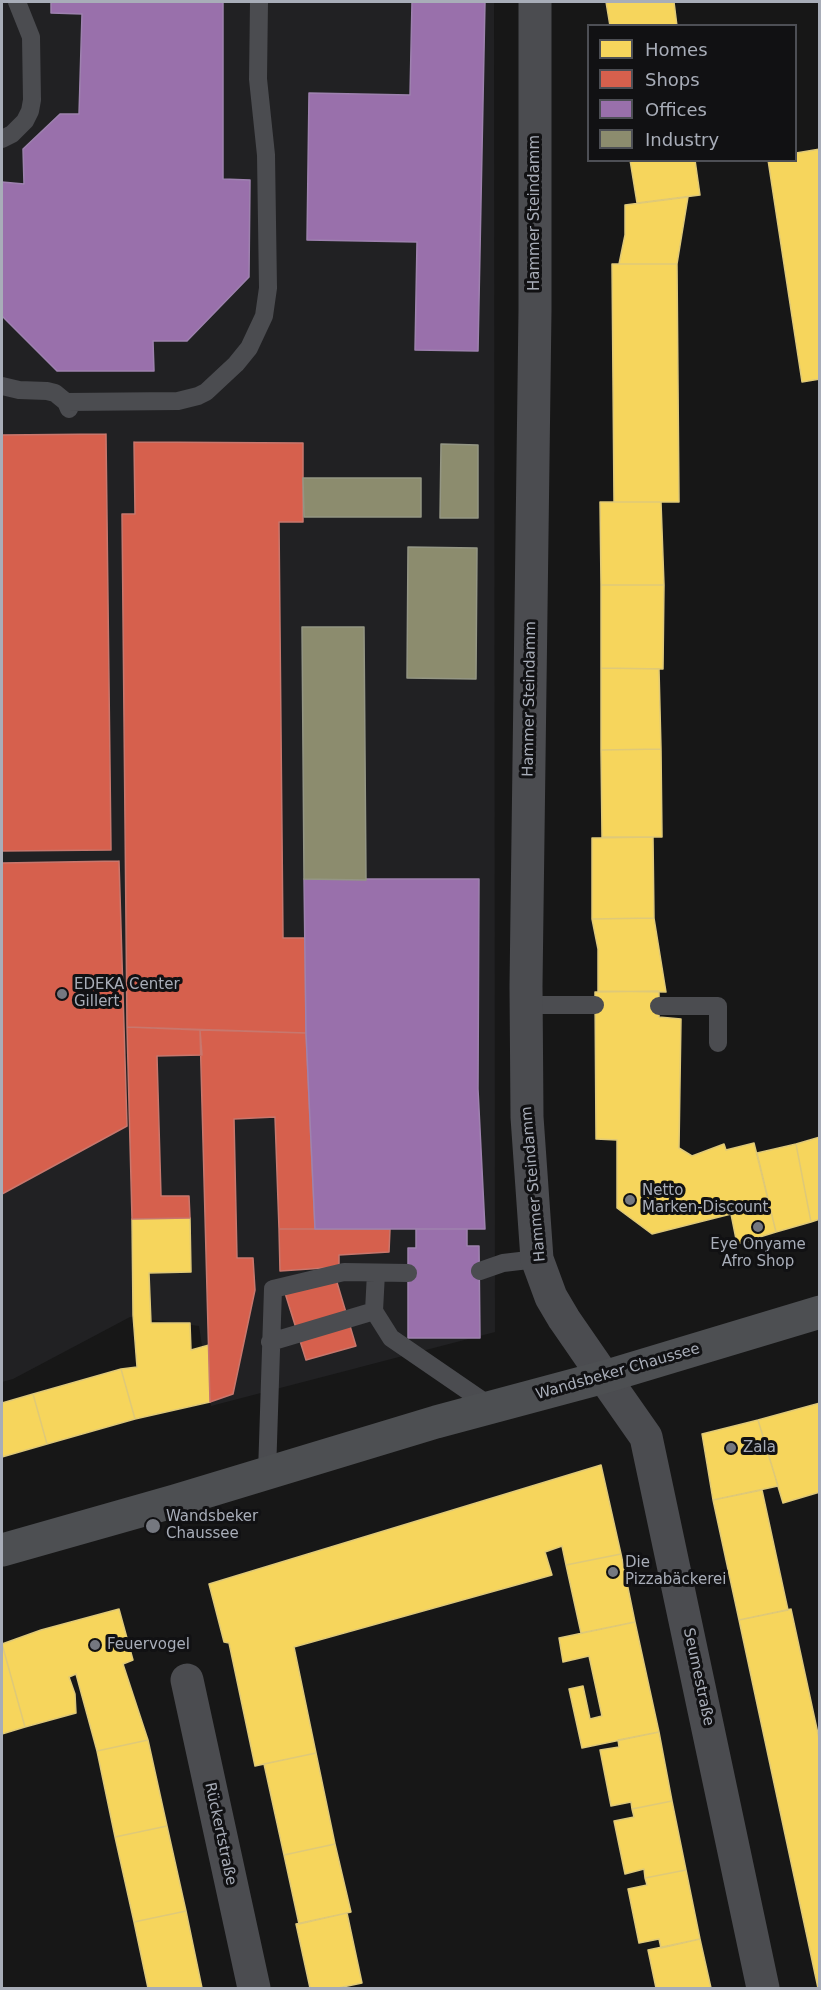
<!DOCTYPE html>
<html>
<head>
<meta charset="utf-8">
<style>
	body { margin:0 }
	#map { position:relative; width:821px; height:1990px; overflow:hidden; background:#171717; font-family:"DejaVu Sans",sans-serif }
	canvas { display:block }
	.frame { position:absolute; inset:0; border:3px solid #a8adb8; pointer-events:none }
	.legend { position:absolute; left:587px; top:24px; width:210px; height:138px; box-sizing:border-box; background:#111113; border:2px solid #4d4f55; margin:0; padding:8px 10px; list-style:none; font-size:18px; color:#a8adb8 }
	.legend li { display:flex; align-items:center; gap:12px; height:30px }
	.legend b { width:30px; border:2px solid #4d4f55 }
</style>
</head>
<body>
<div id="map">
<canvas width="821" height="1990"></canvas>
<div class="frame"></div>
<ul class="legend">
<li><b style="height:16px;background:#f6d55c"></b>Homes</li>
<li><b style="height:16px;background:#d6604d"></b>Shops</li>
<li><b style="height:16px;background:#9970ab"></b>Offices</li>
<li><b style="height:16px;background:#8c8c6e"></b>Industry</li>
</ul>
</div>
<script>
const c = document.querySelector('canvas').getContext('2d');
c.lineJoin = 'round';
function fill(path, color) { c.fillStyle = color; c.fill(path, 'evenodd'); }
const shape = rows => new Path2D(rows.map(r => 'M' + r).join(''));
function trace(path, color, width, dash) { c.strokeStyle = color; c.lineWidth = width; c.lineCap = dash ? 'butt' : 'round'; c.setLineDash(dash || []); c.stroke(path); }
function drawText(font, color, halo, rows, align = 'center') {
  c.font = font + ' "DejaVu Sans",sans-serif'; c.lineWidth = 6; c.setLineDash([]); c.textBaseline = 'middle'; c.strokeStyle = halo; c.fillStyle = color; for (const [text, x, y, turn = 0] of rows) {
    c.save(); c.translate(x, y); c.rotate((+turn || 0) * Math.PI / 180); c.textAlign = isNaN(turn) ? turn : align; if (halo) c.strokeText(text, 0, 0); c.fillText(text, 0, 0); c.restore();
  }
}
fill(shape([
	[2,2,494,2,495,1332,211,1406,199,1326,130,1317,13,1379,2,1382]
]), '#212123');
const homes = shape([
	[606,2,674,2,677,26,610,26,606,2],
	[820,149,820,379,802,382,768,160,796,160,796,153,820,149],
	[630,160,695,160,700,195,637,203,630,160],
	[688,197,677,264,619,264,625,235,625,205,688,197],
	[612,264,677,264,679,502,614,502,612,264],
	[600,502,661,502,664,585,601,585,600,502],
	[601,585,664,585,663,669,601,668,601,585],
	[601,668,659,669,661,749,601,750,601,668],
	[661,749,662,837,602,837,601,750,661,749],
	[653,837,654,918,592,919,592,838,653,837],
	[654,918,666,992,598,991,598,949,592,919,654,918],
	[659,991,659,1017,681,1019,679,1148,692,1156,724,1144,726,1150,754,1143,776,1232,737,1244,731,1214,652,1234,617,1208,617,1140,596,1139,595,992,659,991],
	[820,1137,820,1219,811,1222,796,1144,820,1137],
	[796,1144,811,1222,776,1232,757,1153,796,1144],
	[190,1218,191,1272,149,1273,151,1323,190,1323,191,1350,209,1345,210,1402,135,1419,121,1369,137,1367,133,1315,132,1219,190,1218],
	[121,1369,135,1419,47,1444,33,1394,121,1369],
	[33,1394,47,1444,2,1457,2,1403,33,1394],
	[820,1403,820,1492,783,1503,758,1420,820,1403],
	[758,1420,778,1486,713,1500,702,1434,758,1420],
	[601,1465,621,1554,566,1565,562,1546,545,1552,552,1575,294,1647,316,1753,255,1766,229,1643,224,1642,209,1584,601,1465],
	[762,1490,788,1610,739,1620,713,1500,762,1490],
	[621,1554,635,1622,581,1633,566,1565,621,1554],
	[119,1609,133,1660,123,1664,148,1740,97,1751,76,1674,69,1677,75,1694,76,1713,25,1727,2,1644,41,1630,119,1609],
	[791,1609,820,1743,820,1988,818,1988,739,1620,791,1609],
	[635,1622,659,1732,582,1748,569,1689,583,1686,590,1719,602,1716,589,1656,563,1662,559,1638,635,1622],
	[2,1644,25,1727,2,1734,2,1644],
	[659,1732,672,1801,632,1809,631,1802,611,1806,600,1750,619,1747,618,1740,659,1732],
	[148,1740,167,1826,115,1837,97,1751,148,1740],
	[316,1753,335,1844,284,1855,264,1764,316,1753],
	[672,1801,686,1870,645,1878,644,1869,625,1874,614,1821,634,1817,632,1809,672,1801],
	[167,1826,186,1911,134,1922,115,1837,167,1826],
	[335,1844,351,1912,299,1924,284,1855,335,1844],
	[686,1870,700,1939,661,1948,659,1939,639,1943,628,1889,647,1885,645,1878,686,1870],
	[186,1911,202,1988,148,1988,134,1922,186,1911],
	[347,1913,362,1983,338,1988,310,1988,296,1924,347,1913],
	[700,1939,711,1988,656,1988,648,1950,700,1939]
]);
fill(homes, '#f6d55c');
trace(homes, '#dfc978', 1.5);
const shops = shape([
	[106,434,111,850,2,851,2,435,106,434],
	[134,442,303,443,303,522,279,522,283,938,305,938,306,1033,127,1027,122,514,135,514,134,442],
	[119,861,127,1126,2,1194,2,863,119,861],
	[127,1027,200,1030,202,1055,157,1056,161,1196,189,1196,190,1218,132,1219,127,1027],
	[200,1030,306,1033,315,1229,279,1229,275,1117,234,1119,237,1258,253,1258,255,1290,233,1394,210,1402,200,1030],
	[279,1229,390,1229,389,1252,339,1255,339,1267,280,1271,279,1229],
	[336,1279,356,1346,306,1360,285,1293,336,1279]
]);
fill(shops, '#d6604d');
trace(shops, '#c8776d', 1.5);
const offices = shape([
	[51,2,223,2,223,179,250,180,249,277,187,341,153,341,154,371,57,371,2,316,2,182,24,184,23,149,60,114,79,114,82,14,51,13,51,2],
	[412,2,485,2,478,351,415,350,417,242,307,240,309,93,410,95,412,2],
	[304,879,479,879,478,1089,485,1229,315,1229,306,1033,304,879],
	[416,1229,467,1229,467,1246,479,1246,480,1338,408,1338,408,1248,416,1248,416,1229]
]);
fill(offices, '#9970ab');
trace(offices, '#9e82af', 1.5);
const industry = shape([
	[441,444,478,445,478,518,440,518,441,444],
	[303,478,421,478,421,517,304,517,303,478],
	[408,547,477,548,476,679,407,678,408,547],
	[302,627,364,627,366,880,304,879,302,627]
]);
fill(industry, '#8c8c6e');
trace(industry, '#949684', 1.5);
trace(shape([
	[2,139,12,134,25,121,30,111,32,100,31,37,17,2],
	[2,386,19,390,47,391,55,393,66,402,69,409],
	[66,402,178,401,198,396,206,392,236,364,249,348,264,316,268,288,266,155,258,79,259,2],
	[527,1005,595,1005],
	[659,1006,718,1006,718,1043],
	[480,1271,503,1263,537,1259],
	[376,1273,374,1311,391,1338,493,1408],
	[270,1342,374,1311],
	[267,1473,273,1289,344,1272,408,1273]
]), '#4b4c50', 18);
trace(shape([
	[604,1377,646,1437,763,1988],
	[187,1680,254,1988]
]), '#4b4c50', 33);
trace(shape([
	[535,2,535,310,526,986,527,1117,537,1259,551,1297,564,1319,604,1377]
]), '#4b4c50', 33);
trace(shape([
	[2,1550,175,1501,436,1422,604,1377,820,1312]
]), '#4d4f52', 33);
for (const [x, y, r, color] of [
	[62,994,6,"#757880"],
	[630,1200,6,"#757880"],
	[758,1227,6,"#757880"],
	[731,1448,6,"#757880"],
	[153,1526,8,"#757880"],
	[613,1572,6,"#757880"],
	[95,1645,6,"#757880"]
]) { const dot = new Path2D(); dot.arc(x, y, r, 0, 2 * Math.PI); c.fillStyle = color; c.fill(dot); trace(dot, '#111113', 2); }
drawText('15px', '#a8adb8', '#111113', [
	["Hammer Steindamm",535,213,-90],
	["Hammer Steindamm",530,699,-89],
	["Hammer Steindamm",534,1184,-95],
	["Wandsbeker Chaussee",618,1372,-16],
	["Seumestraße",698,1677,78],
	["Rückertstraße",220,1834,78]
]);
drawText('15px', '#a8adb8', '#111113', [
	["EDEKA Center",74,985],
	["Gillert",74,1002],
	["Netto",642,1191],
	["Marken-Discount",642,1208],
	["Eye Onyame",758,1245,"center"],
	["Afro Shop",758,1262,"center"],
	["Zala",743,1448],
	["Wandsbeker",166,1517],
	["Chaussee",166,1534],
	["Die",625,1563],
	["Pizzabäckerei",625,1580],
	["Feuervogel",107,1645]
], 'left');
</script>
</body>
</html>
